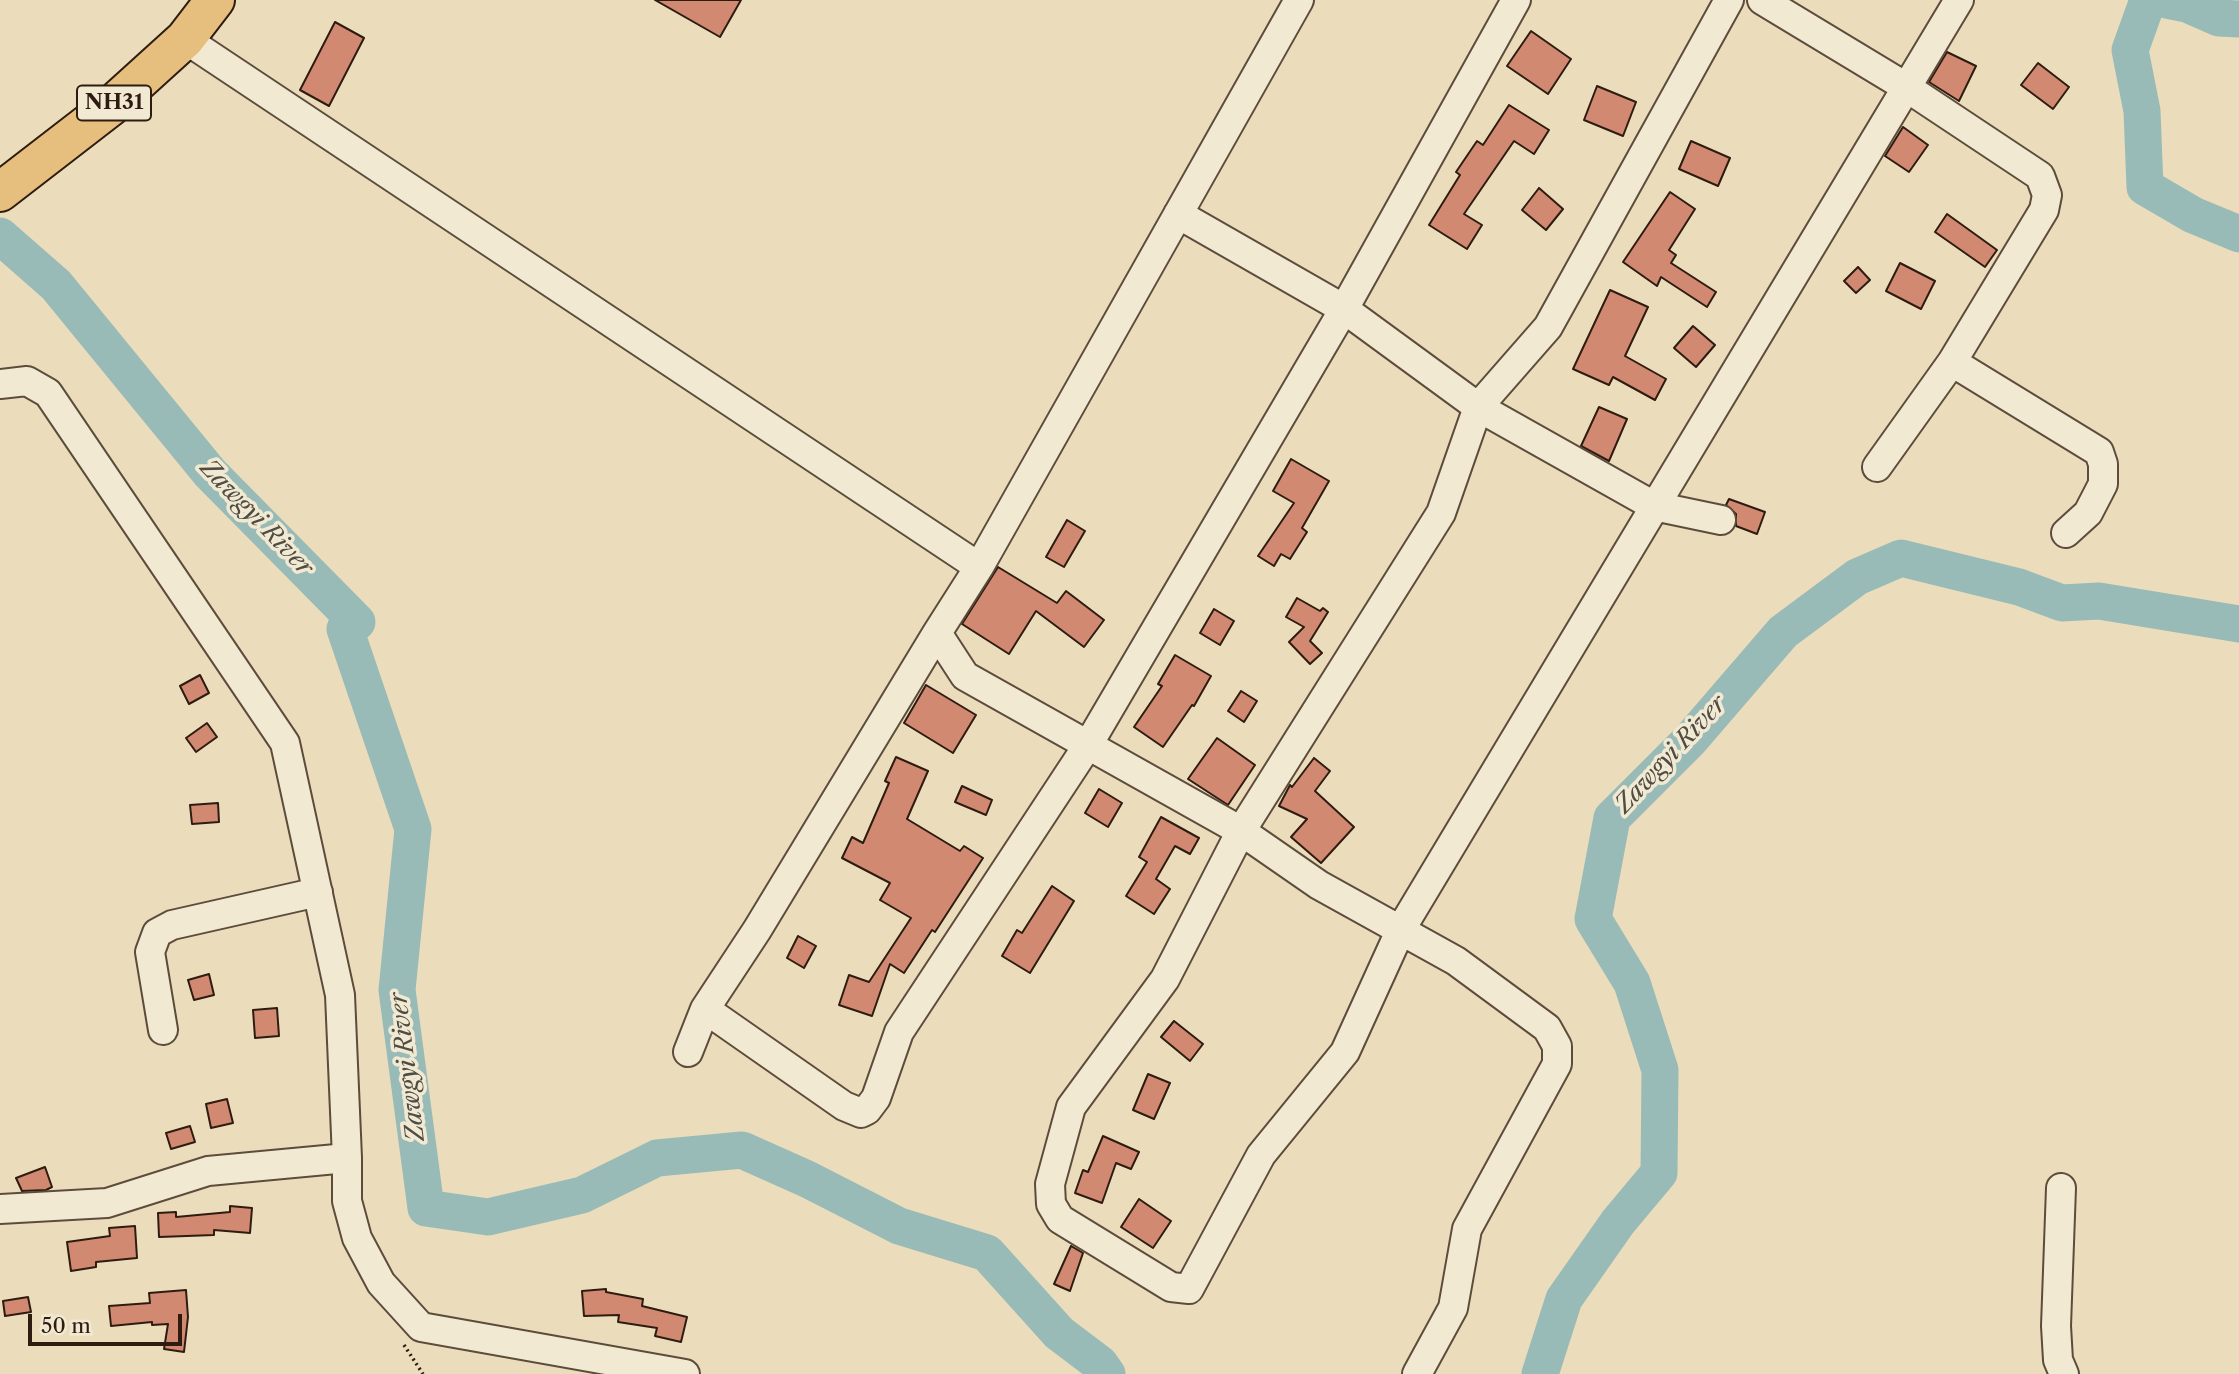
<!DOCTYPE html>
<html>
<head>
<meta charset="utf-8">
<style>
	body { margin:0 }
	#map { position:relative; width:2239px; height:1374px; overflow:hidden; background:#ebddbc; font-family:"Libre Caslon Text",serif }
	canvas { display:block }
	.scale { position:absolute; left:28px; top:1314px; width:154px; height:32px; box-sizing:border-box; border:4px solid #2e1c11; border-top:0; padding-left:9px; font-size:21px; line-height:24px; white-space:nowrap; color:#2e1c11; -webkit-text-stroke:5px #f2e9d3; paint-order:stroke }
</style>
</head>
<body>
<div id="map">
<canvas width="2239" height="1374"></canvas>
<div class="scale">50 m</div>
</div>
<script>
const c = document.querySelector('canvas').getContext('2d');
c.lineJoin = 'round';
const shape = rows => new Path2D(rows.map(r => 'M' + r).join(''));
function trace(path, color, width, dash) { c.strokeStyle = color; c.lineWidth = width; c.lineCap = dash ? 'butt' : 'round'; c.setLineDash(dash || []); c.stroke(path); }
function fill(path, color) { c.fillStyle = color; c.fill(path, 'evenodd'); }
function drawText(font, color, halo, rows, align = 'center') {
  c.font = font + ' "Libre Caslon Text",serif'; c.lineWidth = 7; c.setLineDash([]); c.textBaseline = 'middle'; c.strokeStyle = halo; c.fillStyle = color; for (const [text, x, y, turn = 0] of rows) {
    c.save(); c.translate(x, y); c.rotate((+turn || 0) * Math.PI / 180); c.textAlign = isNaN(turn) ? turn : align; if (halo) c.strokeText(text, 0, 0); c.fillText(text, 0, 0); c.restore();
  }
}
trace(shape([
	[2148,0,2130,50,2142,111,2145,187,2193,215,2239,234],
	[2167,0,2187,4,2219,18,2239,19],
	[0,236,56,285,210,473,357,622,345,629,413,829,397,990,426,1208,488,1217,582,1195,657,1158,742,1150,807,1179,899,1226,987,1253,1059,1333,1100,1364,1107,1374],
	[1540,1374,1564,1299,1618,1222,1659,1173,1660,1070,1632,983,1593,919,1612,818,1690,740,1783,632,1857,577,1901,558,2019,587,2062,603,2099,601,2239,624]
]), '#99bbb7', 37);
const building = shape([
	[655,0,741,0,720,37,655,0],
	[335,22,364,38,329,106,300,90,335,22],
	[1531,31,1571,59,1548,94,1507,66,1531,31],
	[1947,52,1976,66,1959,101,1929,82,1947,52],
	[2038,63,2069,87,2053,109,2021,85,2038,63],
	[1597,86,1636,102,1623,136,1584,120,1597,86],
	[1509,105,1549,130,1534,154,1514,141,1464,214,1482,225,1467,249,1429,225,1460,175,1456,172,1477,141,1483,145,1509,105],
	[1903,127,1928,145,1909,172,1885,156,1903,127],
	[1691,141,1730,158,1718,186,1679,169,1691,141],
	[1539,188,1563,209,1546,230,1522,210,1539,188],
	[1670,192,1695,209,1669,250,1676,255,1671,263,1716,292,1707,307,1661,277,1657,286,1623,262,1670,192],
	[1947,214,1997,250,1985,267,1935,232,1947,214],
	[1900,263,1935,281,1921,309,1886,291,1900,263],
	[1858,267,1870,280,1856,293,1844,281,1858,267],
	[1610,290,1648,307,1625,356,1666,379,1655,400,1613,377,1609,385,1573,369,1610,290],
	[1693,326,1715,345,1696,367,1674,348,1693,326],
	[1599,407,1627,419,1609,461,1581,446,1599,407],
	[1291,459,1329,481,1302,528,1307,532,1290,559,1281,554,1274,566,1258,556,1294,503,1273,491,1291,459],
	[1729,499,1765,512,1757,534,1736,526,1736,514,1726,505,1729,499],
	[1067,520,1085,531,1064,567,1046,557,1067,520],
	[998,567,1057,603,1066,591,1104,620,1084,647,1036,611,1009,654,962,624,998,567],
	[1297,598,1320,611,1323,608,1328,612,1310,641,1322,653,1310,664,1289,642,1304,627,1286,617,1297,598],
	[1214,609,1234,621,1220,645,1200,633,1214,609],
	[1175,655,1211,676,1194,706,1192,705,1163,747,1134,727,1162,686,1158,684,1175,655],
	[200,675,209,693,189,704,180,686,200,675],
	[926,685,976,715,953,753,904,723,926,685],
	[1241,691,1257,701,1244,722,1228,711,1241,691],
	[207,723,217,737,196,752,186,738,207,723],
	[1217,738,1255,765,1228,805,1188,779,1217,738],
	[896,757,928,771,907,819,960,851,964,846,983,858,935,932,932,930,904,973,890,964,872,1016,839,1005,849,975,869,982,911,918,880,900,890,883,842,858,852,837,863,843,889,783,885,781,896,757],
	[1314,758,1330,771,1315,791,1354,827,1321,863,1291,837,1307,819,1279,806,1290,785,1292,787,1314,758],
	[962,786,992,800,986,815,955,802,962,786],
	[1099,789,1122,803,1108,827,1085,813,1099,789],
	[218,803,219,822,192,824,190,805,218,803],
	[1161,817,1199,838,1190,854,1175,846,1156,879,1170,889,1154,914,1126,896,1147,862,1139,857,1161,817],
	[1052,886,1074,901,1030,973,1002,956,1017,930,1022,933,1052,886],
	[798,936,816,946,804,968,787,958,798,936],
	[209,974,214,995,194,1000,188,980,209,974],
	[277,1008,279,1036,255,1038,253,1010,277,1008],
	[1174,1021,1203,1044,1190,1061,1161,1037,1174,1021],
	[1148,1074,1170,1083,1154,1119,1133,1110,1148,1074],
	[227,1099,233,1123,211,1128,206,1104,227,1099],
	[190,1126,195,1142,171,1149,166,1133,190,1126],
	[1103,1136,1139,1152,1131,1169,1116,1163,1102,1203,1075,1193,1083,1170,1088,1172,1103,1136],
	[45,1167,52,1187,46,1190,22,1191,16,1178,45,1167],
	[1139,1199,1171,1221,1153,1248,1121,1227,1139,1199],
	[230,1206,252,1208,250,1233,214,1230,214,1235,159,1237,158,1213,176,1212,176,1217,230,1212,230,1206],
	[135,1226,137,1258,96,1262,96,1267,71,1271,67,1242,110,1236,109,1228,135,1226],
	[1071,1246,1083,1253,1070,1291,1054,1284,1071,1246],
	[606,1289,606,1292,643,1299,642,1306,687,1317,681,1342,655,1336,657,1328,618,1322,619,1315,584,1316,582,1291,606,1289],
	[186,1290,188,1317,184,1352,164,1349,168,1324,152,1325,152,1322,111,1326,109,1306,150,1303,149,1293,186,1290],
	[28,1297,31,1312,5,1316,3,1301,28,1297]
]);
fill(building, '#d28972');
trace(building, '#2e1c11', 2);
const minor = shape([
	[1299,0,979,567,937,633,965,676,1241,831,1319,885,1456,961,1547,1028,1557,1046,1557,1064,1467,1229,1453,1308,1417,1374],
	[1729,0,1548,327,1478,407,1441,513,1241,831,1165,979,1071,1107,1050,1184,1051,1204,1060,1219,1171,1287,1189,1289,1261,1155,1345,1052,1401,929,1959,0],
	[1762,0,1906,87,2040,176,2047,195,2044,210,1952,362,1877,467],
	[185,39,979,567],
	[1178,214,1344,309,1478,407,1654,506,1721,520],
	[1952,362,2099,452,2103,464,2103,484,2088,513,2066,533],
	[0,384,27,381,48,393,285,743,340,995,347,1158,347,1201,357,1238,381,1283,421,1327,685,1374],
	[705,1009,844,1106,861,1113,867,1110,876,1098,899,1032,1088,745,1344,309,1516,0],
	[163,1030,150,952,157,933,172,925,318,892],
	[688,1052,705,1009,757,930,937,633],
	[2061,1188,2056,1326,2058,1360,2064,1374],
	[0,1209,107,1203,208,1171,347,1158]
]);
const highway = shape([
	[0,192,110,107,185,39,215,0]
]);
trace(minor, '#5d4c3c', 32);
trace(highway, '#2e1c11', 42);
trace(shape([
	[404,1345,423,1374]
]), '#2e1c11', 3.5, [2, 3.5]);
trace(minor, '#f2e9d3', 28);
trace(highway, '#e6be7e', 38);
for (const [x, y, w] of [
	[114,103,74]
]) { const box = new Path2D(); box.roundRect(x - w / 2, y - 17.5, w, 35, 5); c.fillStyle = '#f2e9d3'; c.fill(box); trace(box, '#2e1c11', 2); }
drawText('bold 21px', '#2e1c11', null, [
	["NH31",114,103]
]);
drawText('italic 24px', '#4e4c43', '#f2e9d3', [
	["Zawgyi River",256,518,46],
	["Zawgyi River",1671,755,-47],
	["Zawgyi River",408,1067,-97]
]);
</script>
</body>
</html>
